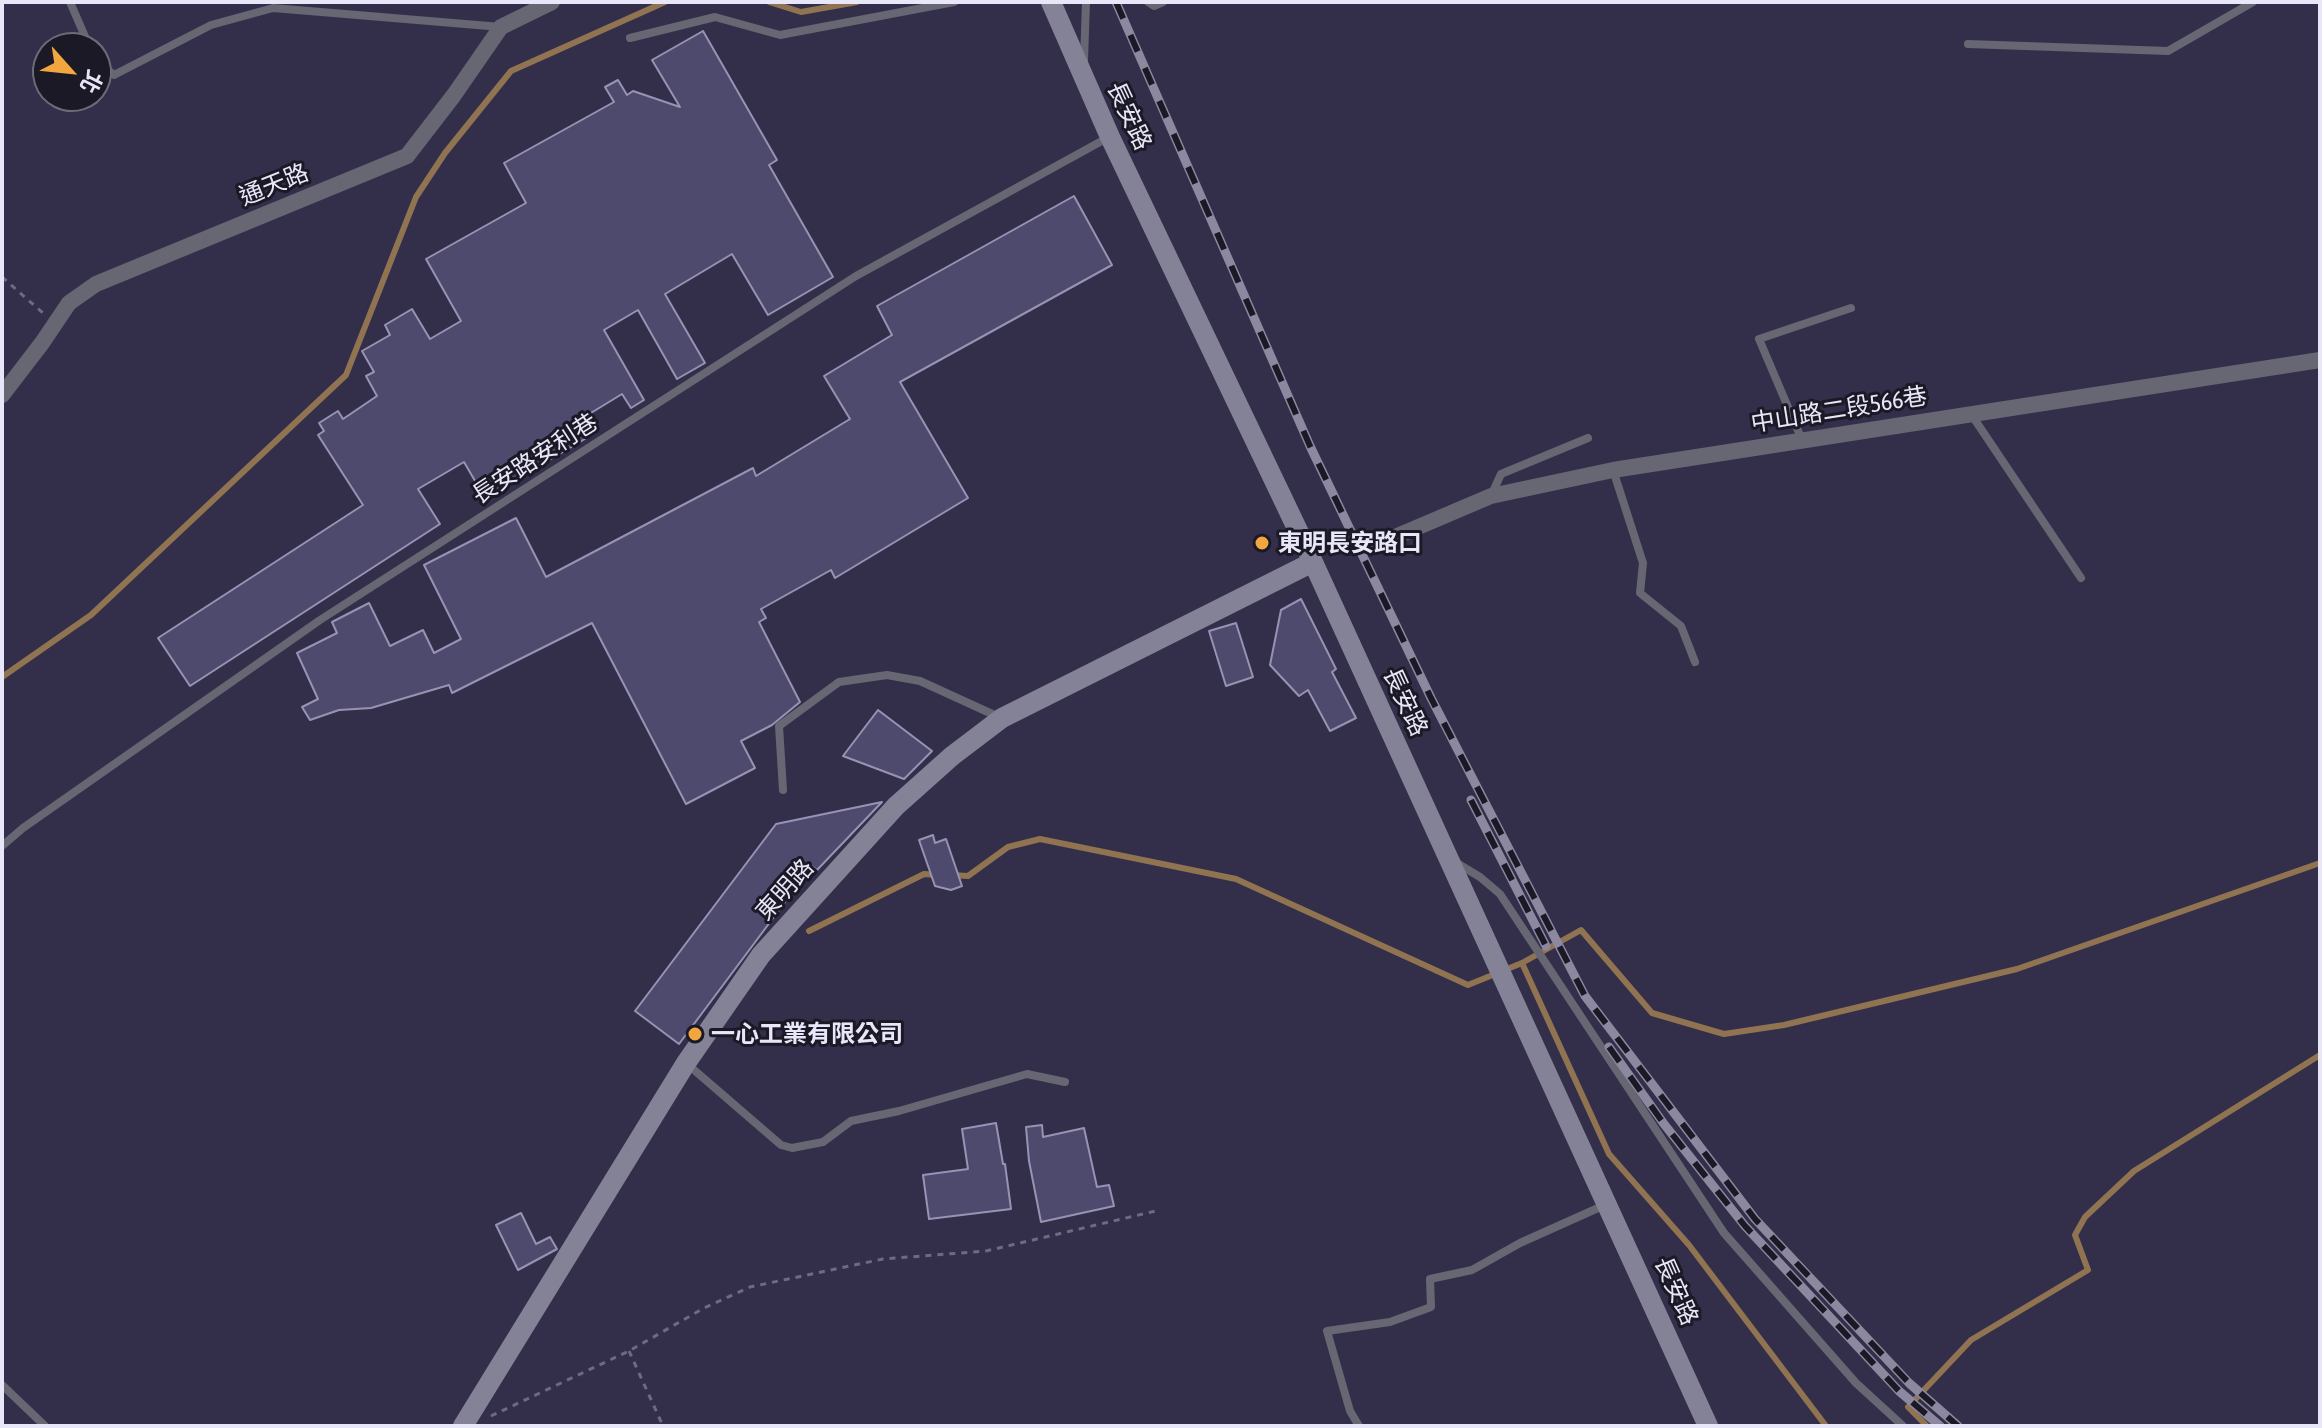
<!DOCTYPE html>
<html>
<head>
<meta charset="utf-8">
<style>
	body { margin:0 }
	#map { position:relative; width:2322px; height:1428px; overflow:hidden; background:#332f4a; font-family:"Asap Condensed","Noto Sans TC",sans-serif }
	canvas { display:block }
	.frame { position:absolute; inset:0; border:4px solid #e8e7f9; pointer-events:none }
	.north { position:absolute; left:32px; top:32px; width:80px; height:80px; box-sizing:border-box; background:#1b1925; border:2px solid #6d6b7a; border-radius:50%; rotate:117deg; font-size:22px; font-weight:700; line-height:32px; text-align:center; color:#e8e7f9 }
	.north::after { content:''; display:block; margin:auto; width:28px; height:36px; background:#f1a63f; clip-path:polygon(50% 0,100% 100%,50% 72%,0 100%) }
</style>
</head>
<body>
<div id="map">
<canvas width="2322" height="1428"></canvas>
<div class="frame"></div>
<div class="north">北</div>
</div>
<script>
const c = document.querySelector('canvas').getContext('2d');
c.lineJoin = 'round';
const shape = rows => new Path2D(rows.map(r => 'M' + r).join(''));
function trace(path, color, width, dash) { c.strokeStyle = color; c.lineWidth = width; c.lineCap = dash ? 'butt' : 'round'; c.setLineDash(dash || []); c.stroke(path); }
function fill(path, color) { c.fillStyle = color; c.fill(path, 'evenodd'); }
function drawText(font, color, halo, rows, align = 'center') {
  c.font = font + ' "Asap Condensed","Noto Sans TC",sans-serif'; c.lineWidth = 6; c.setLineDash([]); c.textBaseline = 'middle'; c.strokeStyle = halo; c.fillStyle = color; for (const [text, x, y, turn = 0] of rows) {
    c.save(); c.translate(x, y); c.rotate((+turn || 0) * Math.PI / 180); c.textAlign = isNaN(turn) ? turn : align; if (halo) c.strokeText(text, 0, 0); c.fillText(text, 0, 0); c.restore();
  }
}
trace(shape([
	[769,2,801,12,857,2],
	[2,677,91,615,346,375,416,197,445,153,511,71,665,2],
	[951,875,968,876,1008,847,1040,839,1236,879,1468,985,1522,963,1609,1154,1689,1245,1826,1426],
	[809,931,924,874,936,875],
	[1522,963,1581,930,1652,1013,1724,1034,1784,1025,2017,969,2320,863],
	[1927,1426,1908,1407,1971,1340,2088,1270,2075,1235,2085,1217,2134,1171,2320,1055]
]), '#907351', 6);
const building = shape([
	[703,31,777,160,769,165,833,277,768,315,732,254,665,294,705,363,677,379,638,310,604,330,644,400,631,408,622,394,586,416,595,433,485,498,464,462,418,489,440,524,190,686,158,638,363,505,318,435,324,431,319,423,338,411,343,419,377,396,366,376,374,372,362,351,390,335,385,325,412,309,430,339,461,321,426,259,526,203,504,163,614,102,605,87,618,80,627,95,633,91,680,107,652,60,703,31],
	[1074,196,1112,265,900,382,968,498,835,578,831,570,761,609,766,618,759,622,800,702,772,725,741,741,755,768,686,804,592,623,452,693,449,685,371,708,339,710,310,720,302,707,318,699,297,653,337,633,332,622,369,603,390,646,423,630,434,653,461,639,424,565,516,518,546,577,753,468,756,476,850,419,824,376,892,335,877,306,1074,196],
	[1301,599,1336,669,1332,672,1356,718,1330,731,1308,690,1299,696,1270,665,1281,610,1301,599],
	[1236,623,1253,677,1226,686,1209,631,1236,623],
	[878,710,932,751,904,779,843,756,878,710],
	[882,802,817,870,812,866,679,1044,635,1011,776,824,882,802],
	[933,835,935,843,946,839,962,886,951,890,935,886,919,840,933,835],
	[996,1123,1003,1164,1005,1164,1011,1209,929,1219,923,1175,968,1169,962,1129,996,1123],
	[1042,1125,1043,1137,1084,1128,1097,1187,1109,1185,1114,1206,1041,1222,1029,1161,1026,1127,1042,1125],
	[521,1213,536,1244,550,1237,557,1249,518,1270,496,1225,521,1213]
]);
fill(building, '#4e4a6e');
trace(building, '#9693b3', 2);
trace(shape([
	[2,277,43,313],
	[629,1351,663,1426],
	[491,1416,629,1351,704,1308,750,1287,883,1259,986,1251,1160,1210]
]), '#6d6a82', 3, [6, 6]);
trace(shape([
	[70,2,90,48],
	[1148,2,1154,6,1163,2],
	[630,38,715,17,780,35,954,2],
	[1968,44,2168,51,2253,2],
	[96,60,114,75,211,25,273,8,501,27],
	[1084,61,1086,2],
	[1971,414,2081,578],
	[1802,440,1759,339,1851,308],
	[1613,470,1643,563,1640,593,1681,626,1695,662],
	[1491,496,1501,474,1588,438],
	[783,790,779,726,839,682,887,675,920,681,1001,718],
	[2,846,23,828,320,620,856,276,1109,137],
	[1455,862,1480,877,1500,894,1724,1233,1856,1383,1903,1426],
	[686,1063,781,1145,792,1148,823,1142,851,1121,899,1111,1027,1074,1065,1082],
	[2,1385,45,1426],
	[1359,1426,1350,1411,1327,1331,1390,1322,1431,1307,1430,1279,1472,1270,1520,1243,1607,1204]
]), '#676673', 8);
trace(shape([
	[2,395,42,343,69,303,96,284,407,156,454,95,501,27,552,2],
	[1376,545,1491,496,1613,470,2320,360]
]), '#676673', 16);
trace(shape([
	[1051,2,1110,137,1313,562,1708,1426],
	[463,1426,686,1063,761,955,896,806,952,756,1002,718,1313,562]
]), '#838297', 20);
const rail = shape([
	[1116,2,1310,446,1431,698,1585,996,1755,1219,1909,1383,1958,1426],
	[1471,800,1546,946],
	[1609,1047,1664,1124,1745,1226,1899,1391,1940,1426]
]);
trace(rail, '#8b889f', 9);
trace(rail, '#1b1925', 6, [18]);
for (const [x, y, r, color] of [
	[1262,543,8,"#f1a63f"],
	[695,1034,8,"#f1a63f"]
]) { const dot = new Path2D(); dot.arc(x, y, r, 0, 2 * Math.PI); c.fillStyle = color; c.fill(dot); trace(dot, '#1b1925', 3); }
drawText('24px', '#e8e7f9', '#1b1925', [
	["長安路",1129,116,65],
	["通天路",274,185,-22],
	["中山路二段566巷",1839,410,-9],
	["長安路安利巷",535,459,-33],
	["長安路",1405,702,65],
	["東明路",785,890,-48],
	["長安路",1676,1291,66]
]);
drawText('bold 24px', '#e8e7f9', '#1b1925', [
	["東明長安路口",1278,543],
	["一心工業有限公司",711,1034]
], 'left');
</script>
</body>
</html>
